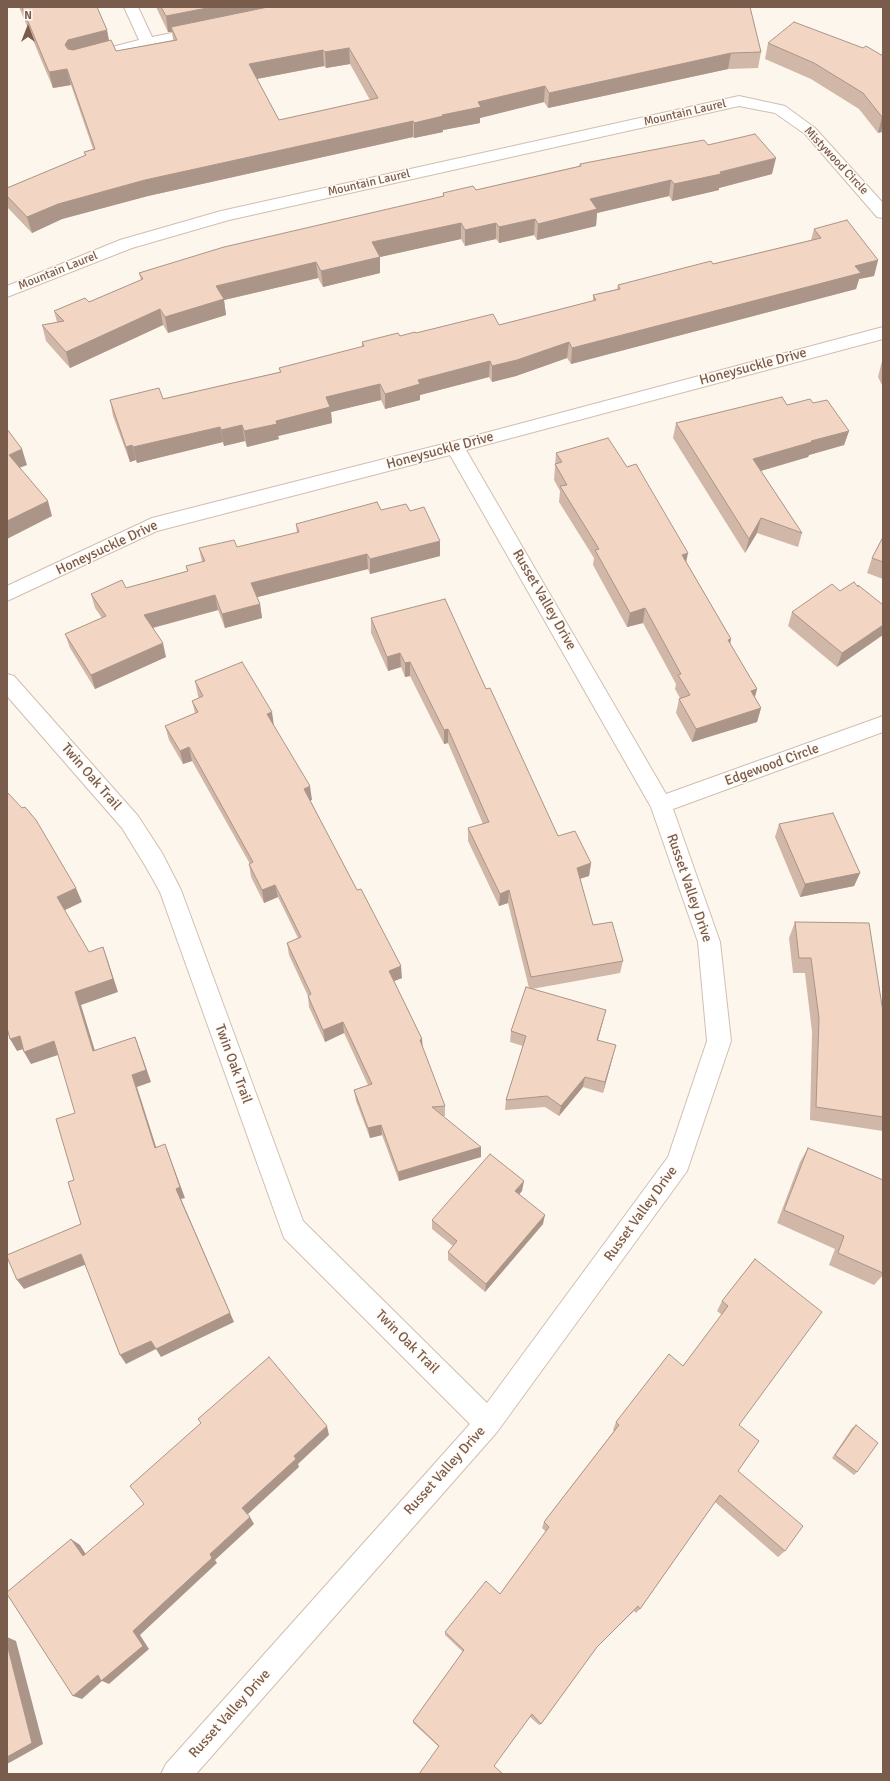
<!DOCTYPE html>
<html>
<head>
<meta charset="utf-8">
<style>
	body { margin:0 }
	#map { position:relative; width:890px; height:1781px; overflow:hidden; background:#fdf6ec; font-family:Signika,sans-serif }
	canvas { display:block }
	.frame { position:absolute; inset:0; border:8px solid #7a5c4d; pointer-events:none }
	.north { position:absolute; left:8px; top:8px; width:40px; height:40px; -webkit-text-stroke:3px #fffaf3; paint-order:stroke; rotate:0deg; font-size:11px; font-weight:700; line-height:16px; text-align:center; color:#7a5c4d }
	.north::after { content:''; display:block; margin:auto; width:14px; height:18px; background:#7a5c4d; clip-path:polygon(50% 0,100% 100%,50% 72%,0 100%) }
</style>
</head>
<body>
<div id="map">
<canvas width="890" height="1781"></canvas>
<div class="frame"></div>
<div class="north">N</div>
</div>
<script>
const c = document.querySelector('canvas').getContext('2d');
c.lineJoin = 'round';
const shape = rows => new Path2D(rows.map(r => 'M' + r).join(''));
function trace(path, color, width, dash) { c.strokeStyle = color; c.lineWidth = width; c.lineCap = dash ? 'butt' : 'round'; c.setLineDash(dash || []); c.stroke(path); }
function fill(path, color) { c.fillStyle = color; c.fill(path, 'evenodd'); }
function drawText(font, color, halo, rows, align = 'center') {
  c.font = font + ' Signika,sans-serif'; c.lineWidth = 3; c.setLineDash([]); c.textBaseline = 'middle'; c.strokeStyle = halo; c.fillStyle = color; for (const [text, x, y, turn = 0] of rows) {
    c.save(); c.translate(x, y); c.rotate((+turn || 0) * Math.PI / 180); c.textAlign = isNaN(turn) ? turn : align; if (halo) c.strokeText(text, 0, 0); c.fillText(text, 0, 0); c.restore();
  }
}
const minor = shape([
	[124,7,138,7,152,37,202,27,207,28,209,31,207,34,202,35,148,46,86,62,81,61,79,58,81,55,139,40,124,7],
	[739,96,785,106,815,128,883,203,883,218,877,217,805,134,775,113,739,106,229,220,132,248,7,297,7,286,120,240,221,211,739,96],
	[883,327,883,339,466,450,666,794,883,716,883,732,673,809,720,942,731,1041,687,1171,497,1432,196,1774,161,1774,166,1764,470,1424,284,1238,160,892,146,867,122,828,7,696,7,674,14,676,138,816,162,853,181,890,303,1221,487,1403,668,1157,707,1041,698,942,651,807,450,455,157,531,7,601,7,586,152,518,455,441,883,327]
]);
trace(minor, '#d1beb0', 2);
fill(minor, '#fff');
fill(shape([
	[19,7,97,7,107,30,109,41,116,51,173,40,172,32,168,32,156,7,750,7,761,52,758,68,728,69,548,108,544,102,480,118,480,123,443,130,443,132,414,138,413,137,148,196,62,219,32,233,7,207,7,188,85,156,84,152,93,149,71,85,53,88],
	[350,64,370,100,279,120,257,79,324,66,326,68],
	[768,43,883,56,883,135,881,132,878,133,859,109,811,79,765,59],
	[708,145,772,174,719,188,719,190,672,201,669,196,597,213,596,226,537,240,534,235,499,243,496,239,465,246,461,239,380,257,380,273,323,287,318,278,224,300,226,315,168,333,163,325,70,368,46,341,42,325,57,322,54,311,89,302,141,280,139,273,443,196,443,193,476,190,579,166,580,164],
	[814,229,878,260,874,276,859,279,856,289,571,364,567,358,516,376,492,382,489,377,420,395,420,400,385,409,381,400,331,412,332,423,278,436,279,439,247,447,245,441,224,446,223,442,137,463,136,460,130,462,113,416,110,400,163,399,280,372,279,368,362,347,362,342,416,333,499,325,593,301,593,295,617,289,618,285,713,264,811,240],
	[882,361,883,361,883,387,878,377],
	[813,403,849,431,844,445,809,455,808,457,761,471,802,533,798,547,757,533,745,553,673,438,676,423,787,405],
	[556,453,687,563,731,639,730,644,757,689,755,697,761,708,757,722,692,742,676,713,679,699,680,698,675,689,676,684,643,623,627,627,593,565,594,558,559,502,560,491,554,480],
	[381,510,410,511,440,556,370,574,368,569,257,597,260,604,262,618,225,628,218,610,153,628,166,657,95,689,70,648,65,634,102,618,95,608,91,594,126,588,187,571,186,566,202,562,199,548,237,547,297,533,296,524],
	[883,537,883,579,867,573,872,558],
	[858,587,883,605,837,667,788,626,792,612,840,591],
	[371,618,486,689,558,836,591,863,589,876,580,879,593,925,623,961,620,973,532,989,603,1021,598,1040,613,1056,603,1093,583,1087,559,1116,545,1107,505,1110,506,1100,523,1046,510,1042,511,1031,529,988,508,903,499,906,468,841,468,828,483,824,448,743,444,744,410,676,405,677,401,667,388,671,371,633],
	[195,681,274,726,312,800,310,800,402,978,394,981,422,1039,422,1047,445,1106,445,1116,443,1116,481,1157,399,1181,382,1135,370,1138,356,1101,354,1090,368,1085,344,1033,325,1042,309,1007,308,996,289,955,287,943,298,938,278,897,264,903,251,877,249,864,250,864,192,761,183,764,169,740,165,726,195,713,192,701,199,698,198,696],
	[779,824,860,873,854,886,800,897,775,837],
	[795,922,883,1012,883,1131,810,1120,812,1032,805,973,793,973,789,938],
	[808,1148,883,1180,883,1275,874,1285,829,1265,835,1249,777,1223,800,1162],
	[522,1191,519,1194,543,1224,485,1292,448,1260,448,1252,453,1246,432,1229,432,1220],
	[755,1259,739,1425,738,1471,785,1551,778,1557,715,1502,640,1609,636,1613,634,1611,597,1647,541,1724,539,1725,530,1717,439,1747,413,1723,413,1721,463,1652,445,1635,445,1632,500,1594,546,1532,542,1528,544,1522,614,1431,613,1430,616,1422,683,1366,722,1315,717,1311,722,1301],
	[856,1425,857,1472,854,1475,832,1458,852,1428]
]), '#d1b7a8');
fill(shape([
	[212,7,292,7,171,27,172,32,168,32,166,16],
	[107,30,110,46,72,56,65,45,68,40],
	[349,48,350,64,326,68,325,52],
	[323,50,324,66,251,80,249,64],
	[731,53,728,69,548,108,549,93],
	[67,69,71,85,53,88,49,72],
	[545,86,544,102,480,118,480,123,443,130,443,132,414,138,414,123,478,102],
	[882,117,883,117,883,124,881,132,878,133],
	[413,121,413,137,148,196,62,219,32,233,27,217,58,204,145,180],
	[776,158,772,174,719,188,719,190,672,201,674,184],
	[671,180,669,196,597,213,596,226,537,240,538,224,590,199],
	[535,219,534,235,499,243,499,227],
	[461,223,461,239,380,257,380,273,323,287,321,271,372,242],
	[496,223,496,239,465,246,465,230],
	[878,260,874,276,859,279,856,289,571,364,572,348,855,266],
	[316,262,318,278,224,300,226,315,168,333,165,317,216,286],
	[160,309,163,325,70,368,66,352],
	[569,342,567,358,516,376,492,382,492,366],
	[490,361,489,377,420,395,420,400,385,409,385,394,418,380],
	[380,384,381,400,331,412,332,423,278,436,279,439,247,447,244,431,276,421,326,397],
	[242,425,245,441,224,446,221,430],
	[220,427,223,442,137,463,133,447],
	[849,431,844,445,809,455,808,457,750,474,753,459,811,441],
	[132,445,136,460,130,462,126,447],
	[22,449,27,465,14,470,9,455],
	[48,501,52,516,7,539,7,521],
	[761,518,757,533,745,553,749,539],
	[440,541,440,556,370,574,370,559],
	[688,553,685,568,682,555],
	[367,554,368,569,254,598,251,583],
	[215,595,218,610,148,629,144,615],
	[260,604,262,618,225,628,222,614],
	[645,608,643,623,627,627,630,613],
	[883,625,883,635,837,667,842,653],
	[731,639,728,654,728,640],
	[163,643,166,657,95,689,91,675],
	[400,653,401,667,388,671,387,657],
	[410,662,410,676,405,677,405,663],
	[757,689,753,703,751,691],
	[761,708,757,722,692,742,696,729],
	[272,712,274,726,269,728,267,714],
	[448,729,448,743,444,744,444,730],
	[189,747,192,761,183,764,180,751],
	[310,786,312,800,306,802,304,789],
	[591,863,589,876,575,880,577,868],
	[860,873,854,886,800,897,805,884],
	[275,885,278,897,264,903,262,890],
	[76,888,82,902,63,911,57,897],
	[509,890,508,903,499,906,500,894],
	[103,947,108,961,118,992,81,1005,99,1064,93,1051,75,992],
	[401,966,402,978,389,983,389,971],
	[606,1010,603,1021,595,1050,597,1040],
	[343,1022,344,1033,325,1042,323,1030],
	[20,1036,27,1048,17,1051,10,1039],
	[135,1037,140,1050,151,1082,137,1087,160,1159,155,1148,132,1075],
	[422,1039,423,1050,420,1040],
	[54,1041,61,1054,31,1064,24,1052],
	[616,1045,613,1056,603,1093,605,1082],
	[585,1077,583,1087,559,1116,561,1106],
	[381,1125,382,1135,370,1138,368,1128],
	[165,1144,185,1198,181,1199,234,1322,161,1357,156,1349,126,1364,120,1355,151,1341,176,1189],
	[481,1147,481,1157,399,1181,398,1172],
	[524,1181,522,1191,514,1200,515,1191],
	[545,1215,543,1224,485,1292,486,1284],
	[81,1254,87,1264,24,1289,17,1280],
	[327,1426,329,1435,298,1464,299,1467,247,1515,242,1508,294,1456],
	[250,1517,254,1524,215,1560,217,1563,140,1635,149,1649,109,1684,102,1681,82,1699,73,1696,133,1631,210,1554],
	[71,1539,80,1545,91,1562,83,1556],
	[7,1637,16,1641,43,1744,7,1764]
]), '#aa9588');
const building = shape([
	[22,7,97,7,107,30,68,40,65,45,68,49,73,50,111,40,116,51,177,40,171,27,268,7,750,7,761,52,731,53,549,93,545,86,478,102,481,107,442,115,443,116,414,123,413,121,145,180,58,204,27,217,7,196,7,188,86,155,84,152,95,149,67,69,49,72,22,7],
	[349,48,378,98,279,120,249,64,323,50,325,52,349,48],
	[161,7,212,7,166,16,161,7],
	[794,22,863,48,866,46,883,56,883,117,882,117,863,93,814,63,768,43,794,22],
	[755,134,776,158,720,172,721,174,674,184,671,180,590,199,597,209,538,224,535,219,499,227,496,223,465,230,461,223,372,242,380,257,321,271,316,262,216,286,224,299,165,317,160,309,66,352,42,325,64,321,54,311,85,298,89,302,143,279,139,273,224,247,444,196,443,193,473,186,476,190,581,166,580,164,704,140,708,145,755,134],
	[847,220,878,260,855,266,861,273,572,348,569,342,517,360,492,366,490,361,418,380,420,384,385,394,380,384,326,397,330,407,276,421,277,424,244,431,242,425,221,430,220,427,133,447,132,445,126,447,110,400,159,388,163,399,281,372,279,368,364,346,362,342,398,333,400,336,415,332,416,333,493,314,499,325,596,300,593,295,620,289,618,285,711,261,713,264,821,238,814,229,847,220],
	[782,397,787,405,810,399,813,403,827,400,849,431,811,441,812,442,753,459,802,533,761,518,749,539,676,423,782,397],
	[7,429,22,449,9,455,48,501,7,521,7,429],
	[608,438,627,467,636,464,688,553,682,555,731,639,728,640,757,689,751,691,761,708,696,729,679,699,690,695,678,675,681,674,645,608,630,613,595,550,599,549,560,486,567,485,555,464,562,462,556,453,608,438],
	[377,502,381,510,406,504,410,511,424,507,440,541,370,559,367,554,251,583,260,604,222,614,215,595,144,615,163,643,91,675,65,634,106,616,91,594,122,580,126,588,188,571,186,566,205,561,199,548,234,540,237,547,299,532,296,524,377,502],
	[883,537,883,562,872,558,883,537],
	[854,582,858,587,858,585,883,605,883,625,842,653,792,612,832,584,840,591,854,582],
	[445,599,486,689,490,688,558,836,575,831,591,863,577,868,593,925,612,922,623,961,531,977,509,890,500,894,468,828,489,822,448,729,444,730,410,662,405,663,400,653,387,657,371,618,445,599],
	[242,662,272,712,267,714,310,786,304,789,357,890,361,889,401,966,389,971,422,1039,420,1040,445,1106,432,1107,481,1147,398,1172,381,1125,368,1128,354,1090,372,1084,343,1022,323,1030,308,996,311,994,287,943,301,937,275,885,262,890,249,864,253,862,189,747,180,751,165,726,198,712,192,701,203,696,195,681,242,662],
	[7,792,22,808,25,807,36,820,76,888,57,897,89,952,103,947,113,979,75,992,93,1051,135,1037,146,1070,132,1075,155,1148,165,1144,180,1187,176,1189,230,1313,156,1349,151,1341,120,1355,81,1254,17,1280,7,1257,7,1255,81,1224,68,1182,74,1180,56,1119,75,1113,54,1041,24,1052,20,1036,10,1039,7,1028,7,792],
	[833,813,860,873,805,884,779,824,833,813],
	[795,922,869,923,883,1012,883,1117,816,1107,819,1018,811,958,799,958,795,922],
	[526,987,606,1010,597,1040,616,1045,605,1082,585,1077,561,1106,547,1096,506,1100,526,1036,511,1031,526,987],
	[808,1148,883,1180,883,1273,838,1253,844,1236,784,1210,808,1148],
	[490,1154,524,1181,515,1191,545,1215,486,1284,448,1252,457,1241,432,1220,490,1154],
	[755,1259,822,1312,739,1425,759,1441,738,1471,803,1526,785,1551,720,1495,640,1609,638,1606,597,1647,541,1724,532,1714,494,1766,503,1774,419,1774,439,1746,413,1721,464,1650,445,1632,486,1581,500,1594,549,1527,544,1522,619,1425,616,1422,669,1354,683,1366,728,1306,722,1301,755,1259],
	[269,1357,327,1426,294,1456,296,1459,242,1508,250,1517,210,1554,212,1558,133,1631,143,1646,101,1681,98,1675,73,1696,7,1594,7,1592,71,1539,83,1556,144,1504,130,1486,201,1423,198,1419,269,1357],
	[856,1425,878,1443,857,1472,835,1455,856,1425],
	[7,1644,32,1743,7,1757,7,1644]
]);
fill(building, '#f3d5c3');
trace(building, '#aa9588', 1);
drawText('12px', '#7a5c4d', '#fffaf3', [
	["Mountain Laurel",685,113,-13],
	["Mistywood Circle",836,161,47],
	["Mountain Laurel",369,183,-13],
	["Mountain Laurel",58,271,-22]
]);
drawText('14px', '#7a5c4d', '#fffaf3', [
	["Honeysuckle Drive",753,367,-15],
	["Honeysuckle Drive",440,451,-15],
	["Honeysuckle Drive",107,548,-25],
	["Russet Valley Drive",544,600,60],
	["Edgewood Circle",772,765,-20],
	["Twin Oak Trail",91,777,49],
	["Russet Valley Drive",689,888,71],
	["Twin Oak Trail",233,1064,70],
	["Russet Valley Drive",641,1214,-54],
	["Twin Oak Trail",407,1342,45],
	["Russet Valley Drive",445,1471,-48],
	["Russet Valley Drive",230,1714,-48]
]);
</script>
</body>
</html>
